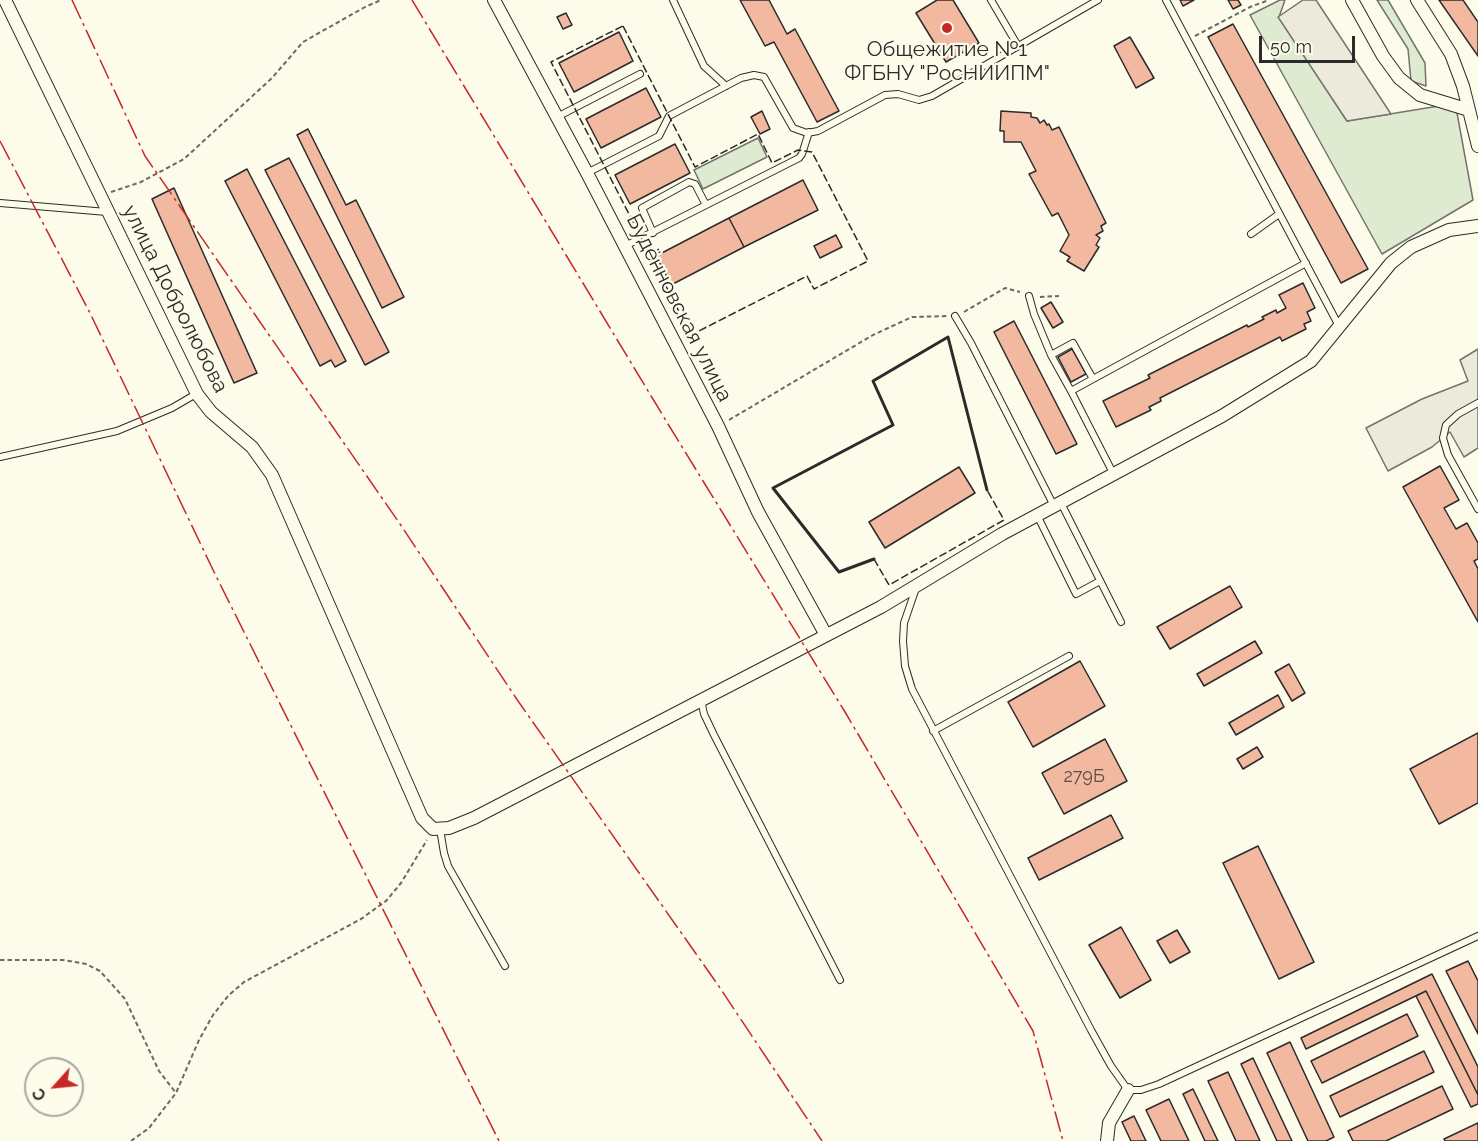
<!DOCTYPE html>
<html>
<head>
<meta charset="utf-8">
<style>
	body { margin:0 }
	#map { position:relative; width:1478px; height:1141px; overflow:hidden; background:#fdfbea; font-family:Raleway,sans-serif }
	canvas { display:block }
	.north { position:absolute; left:24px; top:1057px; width:60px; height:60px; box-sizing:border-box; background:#fdfbea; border:2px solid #a9a89e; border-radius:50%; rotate:243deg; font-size:16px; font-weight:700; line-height:24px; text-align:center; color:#2b2b2b }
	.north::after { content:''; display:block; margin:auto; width:21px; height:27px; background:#c62828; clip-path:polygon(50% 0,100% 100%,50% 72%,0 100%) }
	.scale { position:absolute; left:1259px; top:36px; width:96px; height:27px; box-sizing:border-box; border:3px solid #2b2b2b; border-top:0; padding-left:8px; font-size:18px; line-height:21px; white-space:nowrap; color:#2b2b2b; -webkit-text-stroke:4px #fdfbea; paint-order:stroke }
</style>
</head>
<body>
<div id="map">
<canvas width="1478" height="1141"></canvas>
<div class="north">С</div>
<div class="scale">50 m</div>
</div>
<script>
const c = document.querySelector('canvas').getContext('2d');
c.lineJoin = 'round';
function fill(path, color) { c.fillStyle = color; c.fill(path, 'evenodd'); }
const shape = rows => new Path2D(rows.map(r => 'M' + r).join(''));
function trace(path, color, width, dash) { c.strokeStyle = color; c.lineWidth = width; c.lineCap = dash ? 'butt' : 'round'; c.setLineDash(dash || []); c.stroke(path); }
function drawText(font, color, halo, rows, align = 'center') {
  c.font = font + ' Raleway,sans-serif'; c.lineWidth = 4.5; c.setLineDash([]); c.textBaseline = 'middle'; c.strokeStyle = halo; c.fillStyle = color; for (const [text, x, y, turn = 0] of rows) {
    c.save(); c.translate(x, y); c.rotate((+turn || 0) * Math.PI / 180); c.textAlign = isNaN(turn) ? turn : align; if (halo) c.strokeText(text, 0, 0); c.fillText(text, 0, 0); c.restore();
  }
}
const green = shape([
	[1280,0,1285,0,1279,17,1347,121,1445,105,1457,113,1473,200,1382,254,1250,15,1280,0],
	[1377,0,1388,0,1425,63,1426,86,1411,81,1408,49,1377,0],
	[758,138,767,157,703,189,694,170,758,138]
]);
fill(green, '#deebd1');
trace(green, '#74746e', 1.5);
const parking = shape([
	[1303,0,1316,0,1391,114,1347,121,1278,17,1303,0],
	[1478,349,1478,448,1464,457,1450,432,1432,447,1388,471,1366,428,1422,399,1468,381,1460,360,1478,349]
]);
fill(parking, '#eceadb');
trace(parking, '#74746e', 1.5);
const building = shape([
	[740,0,769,0,787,34,795,29,839,111,817,122,774,42,765,46,740,0],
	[937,0,953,0,979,43,946,62,916,13,937,0],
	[1180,0,1194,0,1183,6,1180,0],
	[1228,0,1238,0,1241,5,1233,9,1228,0],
	[1439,0,1463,0,1478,22,1478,56,1439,0],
	[566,13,572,25,563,29,557,17,566,13],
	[1233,24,1368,269,1341,283,1208,37,1233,24],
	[619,32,633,61,574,92,559,63,619,32],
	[1130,37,1154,78,1136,88,1114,46,1130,37],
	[646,88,661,117,601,148,586,119,646,88],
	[762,111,770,129,760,134,751,117,762,111],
	[1001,111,1031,113,1031,117,1037,118,1040,123,1044,120,1047,125,1049,124,1052,130,1059,127,1106,223,1101,226,1103,231,1096,235,1100,238,1096,245,1099,247,1084,271,1067,261,1070,257,1060,251,1069,235,1058,213,1052,216,1029,174,1036,171,1021,142,1004,142,1004,131,1000,131,1001,111],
	[308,129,346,205,356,200,404,297,382,308,297,135,308,129],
	[675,144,690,173,630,204,615,175,675,144],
	[289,158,389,352,365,365,265,170,289,158],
	[247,169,346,361,335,367,331,360,320,366,225,181,247,169],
	[803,180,818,210,744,247,729,218,803,180],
	[174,188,257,373,234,383,152,199,174,188],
	[729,218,744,247,671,285,656,256,729,218],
	[836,235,842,247,820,258,814,246,836,235],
	[1303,283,1315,308,1307,312,1311,321,1304,324,1306,329,1282,341,1280,337,1160,398,1161,401,1149,407,1151,410,1116,427,1103,401,1150,378,1148,375,1247,325,1248,327,1264,319,1262,317,1276,310,1277,313,1286,308,1279,295,1303,283],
	[1051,302,1063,322,1053,328,1041,308,1051,302],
	[1014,321,1077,444,1056,454,994,332,1014,321],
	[1072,349,1086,374,1071,382,1058,357,1072,349],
	[1440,466,1459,500,1444,508,1456,529,1467,523,1478,543,1478,559,1474,561,1478,569,1478,622,1403,487,1440,466],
	[959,467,975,493,885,548,869,522,959,467],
	[1230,586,1242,607,1170,649,1157,627,1230,586],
	[1255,641,1262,653,1204,686,1197,674,1255,641],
	[1080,661,1105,706,1033,747,1008,702,1080,661],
	[1289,664,1305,693,1292,701,1275,672,1289,664],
	[1278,695,1284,707,1236,735,1229,723,1278,695],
	[1478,733,1478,803,1439,824,1410,769,1478,733],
	[1105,739,1127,781,1064,814,1042,773,1105,739],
	[1257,747,1263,757,1243,769,1237,759,1257,747],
	[1111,815,1123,838,1039,880,1028,858,1111,815],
	[1258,846,1314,962,1279,979,1223,863,1258,846],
	[1121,927,1151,980,1120,998,1089,945,1121,927],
	[1177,930,1190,952,1170,963,1157,941,1177,930],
	[1468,961,1478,981,1478,1034,1446,971,1468,961],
	[1432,974,1478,1067,1478,1095,1426,991,1306,1049,1301,1038,1432,974],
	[1426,991,1478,1095,1478,1104,1471,1107,1416,996,1426,991],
	[1407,1014,1418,1036,1322,1083,1311,1061,1407,1014],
	[1290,1042,1334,1137,1326,1141,1308,1141,1267,1053,1290,1042],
	[1424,1051,1434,1072,1340,1117,1330,1096,1424,1051],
	[1253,1058,1292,1141,1277,1141,1241,1064,1253,1058],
	[1228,1072,1260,1141,1236,1141,1208,1081,1228,1072],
	[1442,1086,1453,1109,1386,1141,1353,1141,1348,1131,1442,1086],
	[1193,1089,1218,1141,1205,1141,1183,1094,1193,1089],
	[1169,1099,1189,1141,1161,1141,1146,1110,1169,1099],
	[1134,1116,1146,1141,1131,1141,1122,1122,1134,1116],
	[1478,1123,1478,1141,1445,1141,1444,1139,1478,1123]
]);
fill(building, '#f2b8a0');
trace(building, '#2b2b2b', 1.5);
const service = shape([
	[673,0,704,66,726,86],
	[991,0,1018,46],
	[1166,0,1339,326],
	[557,117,640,74],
	[587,173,659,136,669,116,741,78,754,75,764,77,793,128,807,133,818,131,885,95,898,94,919,100,932,96,1098,0],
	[0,203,107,212],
	[653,233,642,208,689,182,695,184,706,205],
	[1251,234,1279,214],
	[625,246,799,158,802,154,809,132],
	[1029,296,1034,314,1051,355],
	[955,316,971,343,1054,506],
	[1071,391,1051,355,1073,343,1093,379],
	[1478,403,1458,414,1446,425,1443,438,1448,455,1478,509],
	[0,457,117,431,172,408,196,394],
	[1113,473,1071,391,1306,263],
	[1061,503,1121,622],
	[1037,515,1076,594,1100,581],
	[916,588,904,623,903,641,905,666,912,689,1091,1030,1111,1066,1128,1090,1141,1090,1159,1084,1478,936],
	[701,700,704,714,714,735,840,980],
	[933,731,1069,656],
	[440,829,444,853,448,866,505,966]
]);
const minor = shape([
	[5,0,197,394,211,412,252,447,272,475,415,802,422,818,433,829,449,828,474,818,881,607,1002,534,1222,416,1311,361,1391,263,1411,247,1449,230,1478,226],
	[494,0,587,173,718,426,758,512,826,635],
	[1352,0,1383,56,1399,78,1420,95,1469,110],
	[1417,0,1451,54,1463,86,1478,146],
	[1107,1141,1109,1123,1128,1090]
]);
trace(service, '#2b2b2b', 8);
trace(minor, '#2b2b2b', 14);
trace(shape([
	[1195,36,1250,7,1269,0],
	[111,192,141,182,184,159,272,78,303,42,365,7,381,0],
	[1040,297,1059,296],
	[964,312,1005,288,1020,292],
	[729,420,873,335,912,317,948,316],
	[0,960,63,960,86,964,100,971,125,999,159,1071,176,1093],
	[131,1141,149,1128,176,1093,199,1040,213,1015,228,996,244,982,361,919,386,901,401,883,427,840]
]), '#6a6964', 2, [4.5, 3]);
trace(service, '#fdfbea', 6);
trace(minor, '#fdfbea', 12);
trace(shape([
	[623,26,695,167,758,134,772,163,798,150,812,152,868,261,814,289,807,276,691,335,551,62,623,26],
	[874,559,889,585,1004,520,987,490]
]), '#2b2b2b', 1.5, [8, 3]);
trace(shape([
	[874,559,839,572,773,488,893,425,873,381,948,337,987,490]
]), '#2b2b2b', 3);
trace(shape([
	[72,0,145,156,400,524,518,701,718,985,822,1141],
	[412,0,668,424,845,712,1033,1031,1063,1141],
	[0,141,90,313,215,574,499,1141]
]), '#c62828', 1.5, [21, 4.5, 3, 4.5]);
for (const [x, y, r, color] of [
	[947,28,6,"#c62828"]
]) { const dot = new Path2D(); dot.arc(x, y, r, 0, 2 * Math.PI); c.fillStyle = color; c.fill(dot); trace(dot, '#fdfbea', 2); }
drawText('18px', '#5d4e48', null, [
	["279Б",1084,777]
]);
drawText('21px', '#2b2b2b', '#fdfbea', [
	["Общежитие №1",947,50],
	["ФГБНУ \"РосНИИПМ\"",947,74]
]);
drawText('21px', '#2b2b2b', '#fdfbea', [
	["улица Добролюбова",175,299,63],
	["Будённовская улица",679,308,63]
]);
</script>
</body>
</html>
